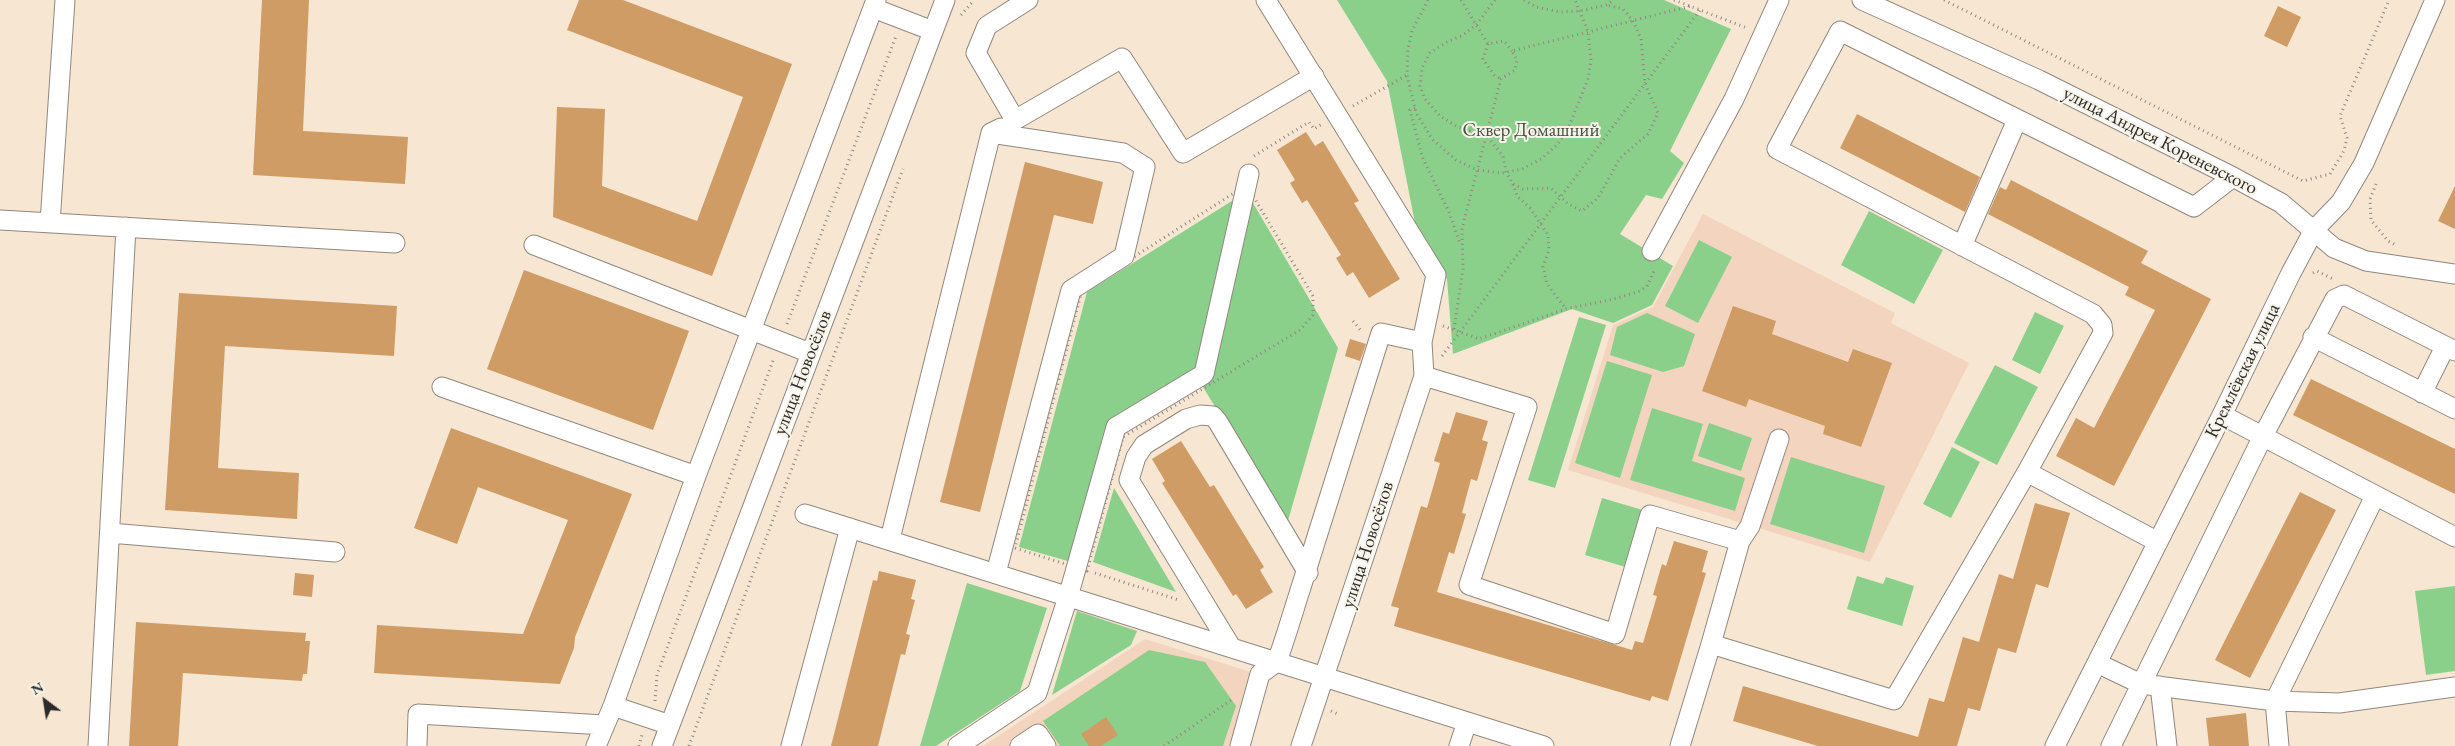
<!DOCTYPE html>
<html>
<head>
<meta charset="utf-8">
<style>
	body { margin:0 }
	#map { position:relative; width:2455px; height:746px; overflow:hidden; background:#f6e6d2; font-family:"EB Garamond",serif }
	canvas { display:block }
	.north { position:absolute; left:20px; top:676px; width:50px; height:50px; -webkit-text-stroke:4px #f7f3e8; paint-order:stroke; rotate:329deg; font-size:14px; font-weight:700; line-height:20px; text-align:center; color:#2b2b2b }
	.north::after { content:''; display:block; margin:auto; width:18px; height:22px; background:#2b2b2b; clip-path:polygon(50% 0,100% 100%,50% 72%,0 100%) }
</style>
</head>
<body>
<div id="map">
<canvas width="2455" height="746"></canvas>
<div class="north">N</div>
</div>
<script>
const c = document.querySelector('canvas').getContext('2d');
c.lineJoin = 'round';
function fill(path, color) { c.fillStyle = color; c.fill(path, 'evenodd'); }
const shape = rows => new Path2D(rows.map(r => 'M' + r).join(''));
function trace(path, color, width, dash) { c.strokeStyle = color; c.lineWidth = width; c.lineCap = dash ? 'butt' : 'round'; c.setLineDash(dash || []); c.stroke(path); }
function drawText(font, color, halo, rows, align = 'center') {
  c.font = font + ' "EB Garamond",serif'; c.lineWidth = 4; c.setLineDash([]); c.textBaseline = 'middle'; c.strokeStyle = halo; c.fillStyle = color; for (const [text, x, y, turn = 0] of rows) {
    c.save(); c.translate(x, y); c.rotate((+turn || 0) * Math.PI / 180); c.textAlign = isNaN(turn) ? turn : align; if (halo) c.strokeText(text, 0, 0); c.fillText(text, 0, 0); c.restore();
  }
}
fill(shape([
	[1703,214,1895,313,1891,323,1969,363,1870,562,1568,470,1613,325,1653,307],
	[1145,639,1270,678,1248,746,983,746]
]), '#f3d4bf');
fill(shape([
	[1337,0,1664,0,1731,29,1670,151,1684,163,1662,199,1646,195,1620,234,1673,266,1652,305,1613,323,1572,309,1453,354,1447,279,1416,228,1387,81],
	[1235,199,1253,203,1338,348,1287,524,1195,374,1112,426,1071,562,1019,547,1087,292],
	[1869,211,1943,250,1914,304,1841,265],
	[1699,240,1732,257,1698,323,1665,306],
	[2035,312,2064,326,2040,374,2012,360],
	[1647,313,1695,334,1684,366,1663,372,1610,355,1617,327],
	[1579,317,1606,325,1555,488,1528,480],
	[1607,361,1652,375,1620,478,1575,463],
	[1995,365,2038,387,1997,465,1954,443],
	[1652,408,1703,424,1692,461,1745,478,1735,511,1630,480],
	[1709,423,1752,438,1741,471,1698,456],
	[1952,447,1980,462,1951,518,1923,504],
	[1791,457,1885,486,1864,553,1770,524],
	[1114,488,1176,592,1093,562],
	[1602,498,1646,511,1629,568,1585,555],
	[1857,576,1883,584,1886,577,1914,586,1902,626,1847,609],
	[967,583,1047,608,1020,691,936,746,920,746],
	[2455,586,2455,671,2426,675,2415,591],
	[1077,611,1137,631,1131,645,1052,695],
	[1149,650,1205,662,1236,706,1223,746,1060,746,1043,721]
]), '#8ad08b');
fill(shape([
	[262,0,309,0,303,131,408,137,405,184,253,175],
	[579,0,623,0,792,64,712,276,553,217,557,107,605,109,602,186,697,221,743,97,567,30],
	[2278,6,2301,17,2287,47,2264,36],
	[1857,114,1980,177,1965,212,1840,148],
	[1306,132,1315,146,1323,141,1359,201,1354,203,1400,279,1369,298,1353,272,1347,276,1336,258,1341,255,1307,200,1302,203,1290,183,1295,180,1277,150],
	[1025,162,1103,182,1093,224,1054,215,980,512,940,502],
	[2011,180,2148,251,2141,263,2211,299,2114,486,2056,456,2076,418,2094,428,2155,310,2125,295,2129,287,1988,214,2000,187,2006,190],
	[2455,186,2455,229,2438,221],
	[524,270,689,331,653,430,487,369],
	[179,293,397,306,394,356,225,346,218,468,299,473,297,519,165,510],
	[1733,306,1776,321,1772,334,1848,362,1853,349,1892,363,1861,447,1823,434,1825,426,1749,399,1746,407,1702,391],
	[1350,339,1366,344,1360,361,1345,356],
	[2311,379,2455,449,2455,494,2293,415],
	[1456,412,1488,421,1482,440,1488,442,1477,481,1471,479,1462,513,1466,514,1454,554,1449,552,1437,592,1632,650,1635,641,1643,643,1657,596,1653,595,1662,564,1666,566,1674,541,1708,551,1702,572,1706,573,1668,701,1652,696,1650,701,1394,626,1399,608,1391,606,1421,506,1427,508,1440,463,1434,461,1443,432,1449,434],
	[451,428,632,494,575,637,574,648,560,684,374,673,377,625,523,634,568,520,478,487,457,544,414,528],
	[1181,441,1210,487,1214,485,1264,567,1260,570,1273,592,1246,609,1236,594,1233,596,1162,483,1165,481,1152,459],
	[2300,492,2336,510,2250,678,2215,660],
	[2035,503,2070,513,2048,588,2036,584,2016,653,1998,648,1980,711,1968,708,1957,746,1818,746,1733,721,1743,686,1918,737,1929,698,1944,702,1963,637,1979,642,1999,574,2013,579],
	[879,571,916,580,911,599,915,600,906,634,910,635,905,655,901,654,878,746,831,746,873,580,877,581],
	[295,573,314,575,312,597,293,595],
	[136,622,306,633,305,641,310,641,307,674,303,674,302,681,183,673,178,746,129,746],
	[2246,713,2249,746,2209,746,2206,718],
	[1106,717,1118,735,1101,746,1089,746,1081,734]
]), '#cf9c65');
const minor = shape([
	[1028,0,987,26,976,53,1015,120,1122,58,1183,153,1314,76],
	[1266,0,1436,275,1422,342,1424,376,1301,746],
	[1862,0,2039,80,2233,177,2281,203,2334,248,2366,261,2455,274],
	[873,8,933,31],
	[991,133,1123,153,1145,167,1124,256,1071,290,996,573],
	[0,220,395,243],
	[50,223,65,0],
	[534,245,810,353],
	[1962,246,2017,120],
	[1652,251,1734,99,1779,0],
	[2313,337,2455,409],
	[1424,376,1527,407,1469,585,1615,634,1650,515,1740,541,1711,644],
	[442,387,696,476],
	[2422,393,2445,347],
	[2222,415,2455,537],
	[805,514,1544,746],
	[110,533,335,552],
	[890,539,991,133,1001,128],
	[1740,541,1750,526,1779,439],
	[2158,542,2027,472,2103,333,2102,325,2093,314,1777,149,1840,31,2194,207,2233,177],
	[1231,647,1129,480,1136,457,1144,445,1186,419,1200,415,1213,416,1218,422,1308,573],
	[2097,663,2141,684,2275,701,2339,703,2455,687],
	[2160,686,2167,746],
	[613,706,670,725],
	[98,746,126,227],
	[417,746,418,714,604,725],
	[596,746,613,706,696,476,876,0],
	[662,746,945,0],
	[791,746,850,528],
	[958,746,1037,693,1068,597,1116,427,1204,374,1249,174],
	[1020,746,1038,734,1046,746],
	[1240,746,1260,674,1277,662,1286,635,1381,333,1422,342],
	[1459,746,1467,722],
	[1680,746,1711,644,1894,700,2027,472],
	[2055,746,2222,415,2291,273,2314,230,2341,202,2364,163,2435,0],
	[2111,746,2263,436,2335,299,2344,295,2455,351],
	[2279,746,2275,701,2375,496]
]);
trace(minor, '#90887e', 21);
trace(shape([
	[1428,0,1412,31,1408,49,1407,75,1416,113,1432,139,1456,160,1477,170,1502,173,1522,169,1541,159,1558,144,1570,124,1588,79,1591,60,1588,32,1575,0],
	[1461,0,1488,44,1504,41,1512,51],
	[1495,0,1476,25,1463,35,1445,43,1430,53,1422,68,1420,86,1425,99,1440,116,1458,127,1486,135,1503,156,1506,172,1513,184,1523,189,1551,188,1568,204,1582,211,1598,198,1620,158,1648,134,1658,113,1645,84,1641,39,1633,21,1623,9,1606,5],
	[1524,0,1536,7,1560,12,1580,11,1606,5,1614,0],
	[1674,0,1747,28],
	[1944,0,2303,181,2330,174,2344,151,2347,138,2340,116,2389,0],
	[961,15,974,0],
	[1488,44,1483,59,1494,75,1501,79],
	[1353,106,1407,75],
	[1415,108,1410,110,1423,159,1449,212,1460,244],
	[1254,156,1309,122,1314,129,1322,124],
	[1513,184,1517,196,1530,208,1548,235,1549,250,1543,267,1547,284,1566,309],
	[2376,184,2370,199,2371,220,2388,241,2396,245],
	[1234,193,1244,193,1253,196,1313,296,1313,315,1300,330,1123,437,1087,571,1015,548,1082,290,1234,193],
	[2313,273,2317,271,2335,280],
	[1353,321,1362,332],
	[787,324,896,36],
	[1443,326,1479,339,1566,309,1614,299,1640,291,1647,286,1655,269],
	[1454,329,1463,269,1462,228,1501,79,1515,70,1517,60,1512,51,1691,6],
	[1442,356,1700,10],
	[1095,573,1179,600],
	[655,701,657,675,774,358],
	[1331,711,1340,715],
	[639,746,642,735],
	[689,746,903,169],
	[1164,746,1234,698]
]), '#90887e', 3, [1, 4]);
trace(minor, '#fff', 19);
drawText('19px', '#435443', '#f7f3e8', [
	["Сквер Домашний",1531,131]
]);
drawText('19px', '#2b2b2b', '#f7f3e8', [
	["улица Андрея Кореневского",2160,141,27],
	["Кремлёвская улица",2243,371,-64],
	["улица Новосёлов",803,373,-69],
	["улица Новосёлов",1368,545,-72]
]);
</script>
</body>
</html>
